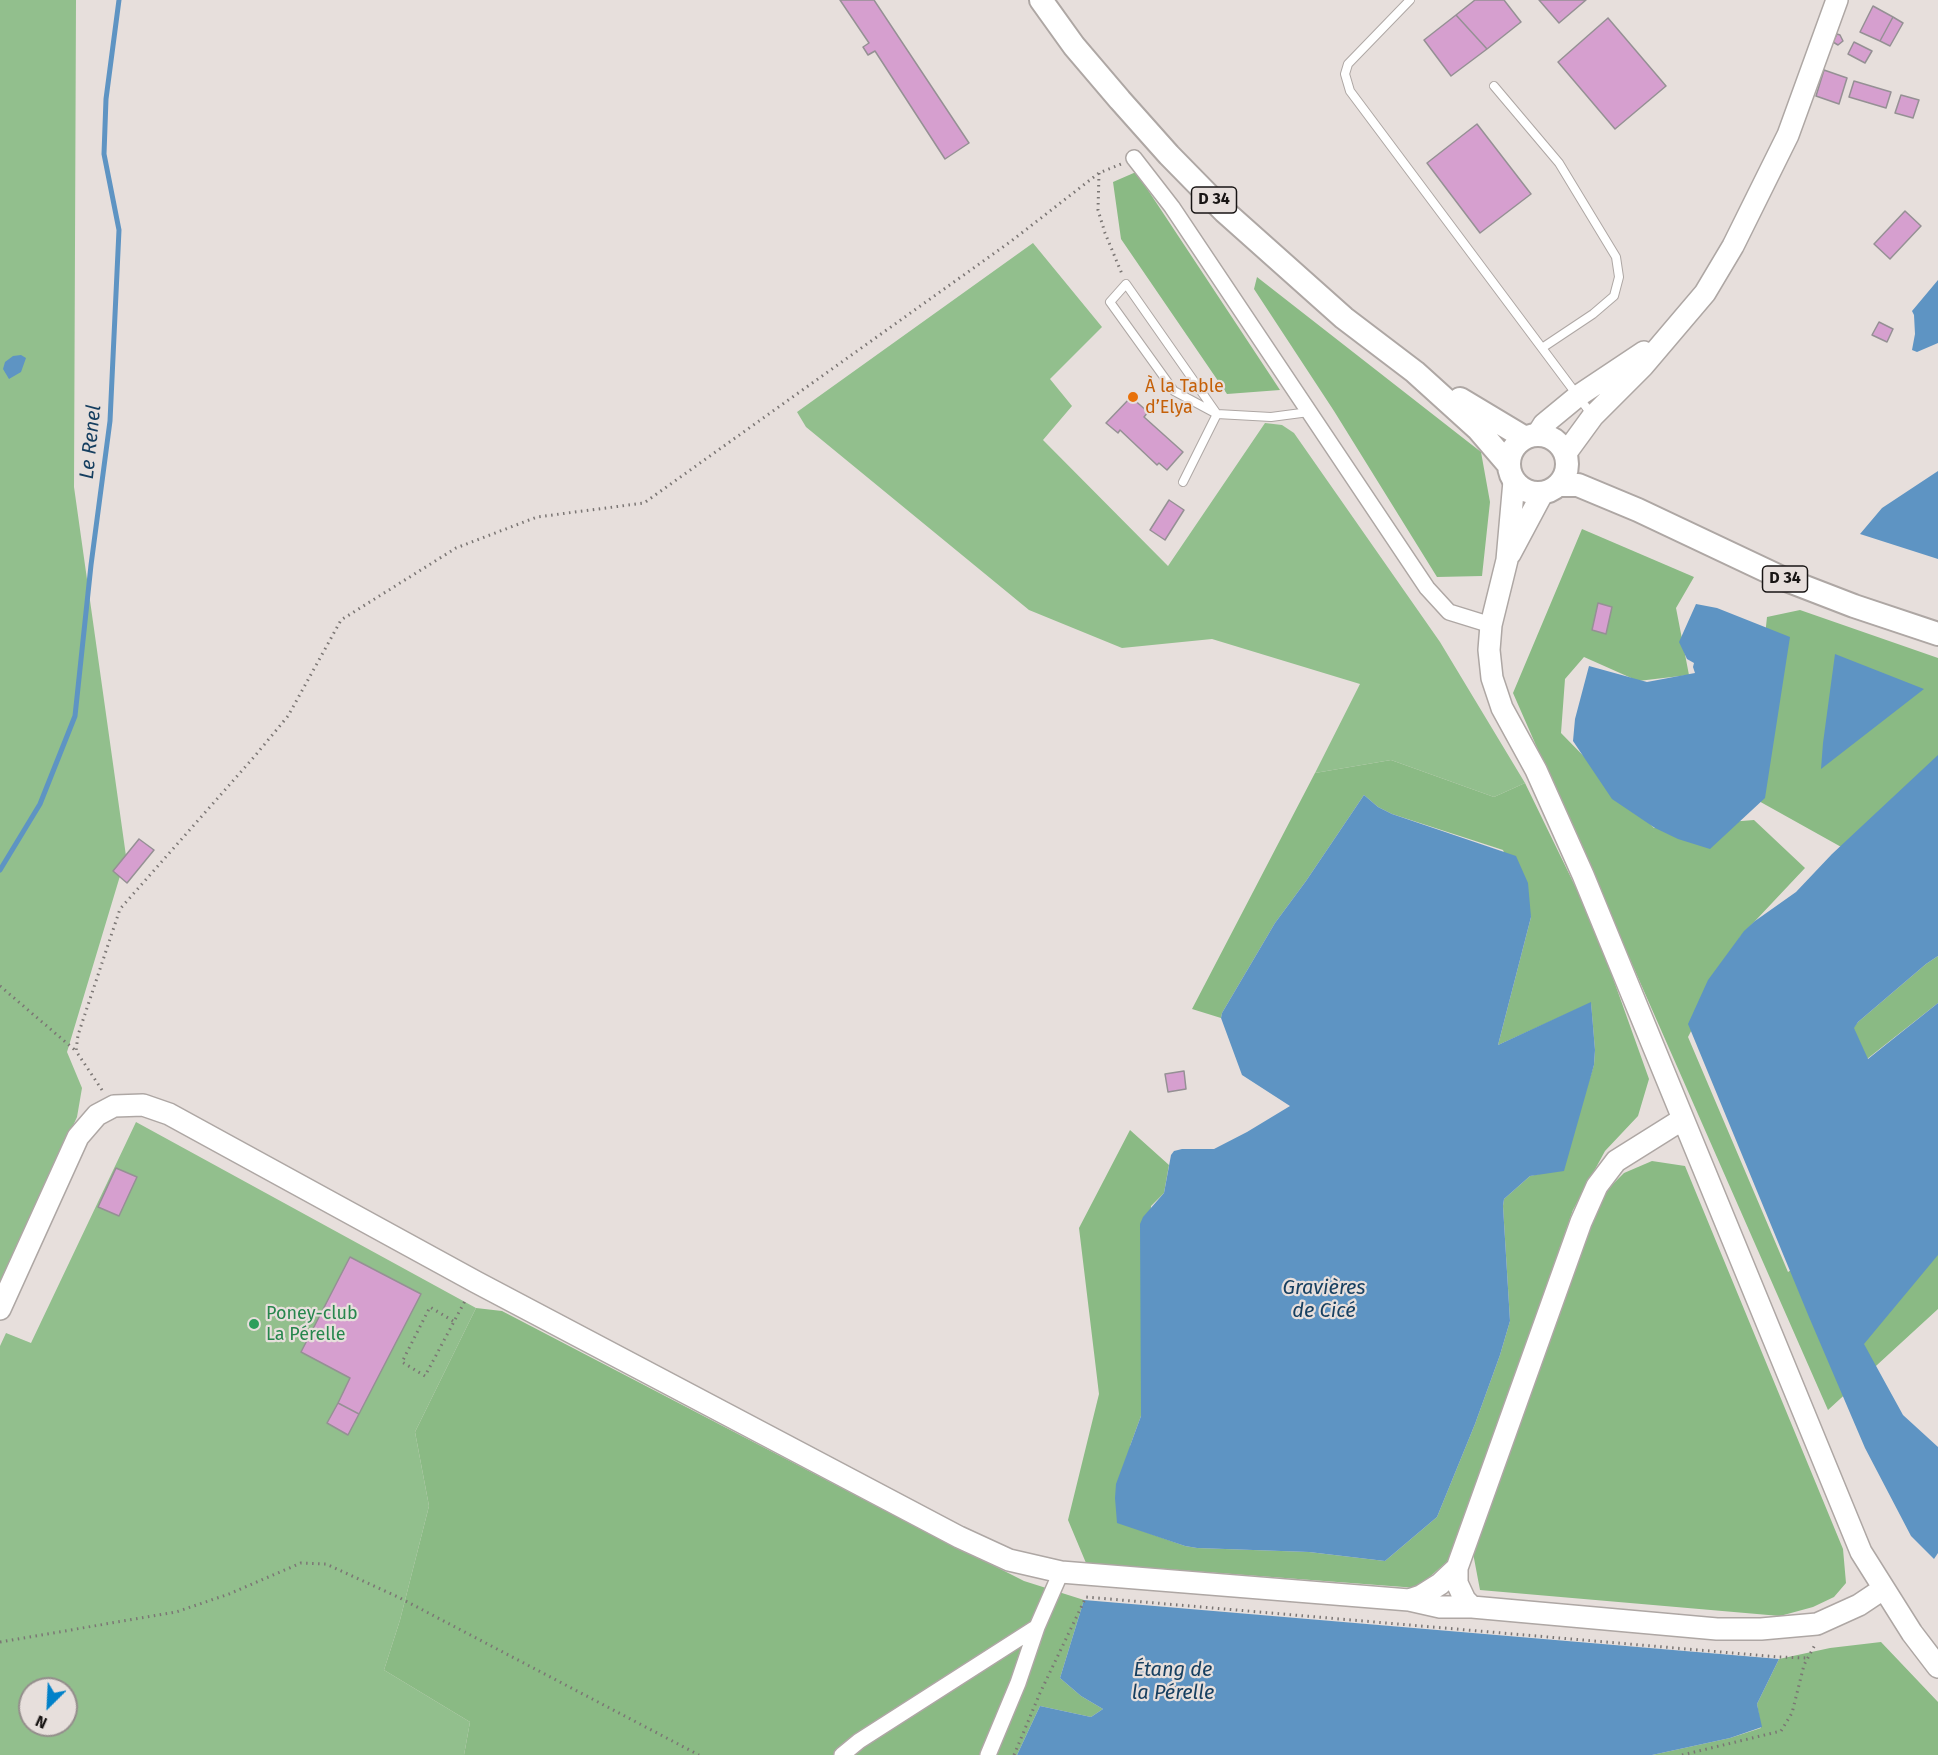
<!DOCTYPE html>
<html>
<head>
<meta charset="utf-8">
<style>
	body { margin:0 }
	#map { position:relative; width:1938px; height:1755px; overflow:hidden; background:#e7dfdc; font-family:"Fira Sans",sans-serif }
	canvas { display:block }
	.north { position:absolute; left:18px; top:1677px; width:60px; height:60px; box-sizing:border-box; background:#e7dfdc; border:2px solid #948e8c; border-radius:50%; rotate:204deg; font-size:16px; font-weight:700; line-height:24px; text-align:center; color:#181514 }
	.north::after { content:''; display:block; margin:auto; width:21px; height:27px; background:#0181c9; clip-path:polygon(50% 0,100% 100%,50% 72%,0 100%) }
</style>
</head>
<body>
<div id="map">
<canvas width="1938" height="1755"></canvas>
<div class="north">N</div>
</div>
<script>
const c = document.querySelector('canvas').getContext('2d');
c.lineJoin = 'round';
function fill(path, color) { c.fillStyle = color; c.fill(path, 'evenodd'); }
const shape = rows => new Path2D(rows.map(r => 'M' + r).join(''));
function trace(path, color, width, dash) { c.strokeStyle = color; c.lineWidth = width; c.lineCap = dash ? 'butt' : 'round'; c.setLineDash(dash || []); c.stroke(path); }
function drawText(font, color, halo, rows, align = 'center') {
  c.font = font + ' "Fira Sans",sans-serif'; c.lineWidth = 4.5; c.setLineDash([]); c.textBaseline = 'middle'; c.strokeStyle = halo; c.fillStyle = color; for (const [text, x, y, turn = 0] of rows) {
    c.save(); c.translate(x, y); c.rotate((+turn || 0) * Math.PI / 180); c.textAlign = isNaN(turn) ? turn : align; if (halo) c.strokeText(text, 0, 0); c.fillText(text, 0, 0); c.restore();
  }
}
fill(shape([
	[0,0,76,0,74,487,126,856,67,1052,82,1088,77,1117,0,1286],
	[1033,243,1102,327,1050,379,1072,406,1043,440,1168,566,1265,423,1282,425,1294,433,1440,642,1525,783,1494,797,1391,760,1315,773,1360,684,1212,639,1122,648,1029,610,806,427,797,412],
	[136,1122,476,1308,415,1432,429,1506,400,1620,384,1670,470,1722,464,1755,0,1755,0,1346,6,1333,31,1343],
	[30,1689,66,1689,66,1725,30,1725]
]), '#92bf8d');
fill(shape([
	[1136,172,1280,390,1227,394,1121,239,1113,182],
	[1257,277,1481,452,1490,502,1482,576,1437,577,1334,411,1254,289],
	[1582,529,1694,577,1676,608,1689,675,1638,681,1584,657,1565,679,1561,733,1654,828,1754,820,1805,868,1740,937,1688,1037,1788,1272,1895,1199,1938,1162,1938,1309,1828,1410,1513,693],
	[1800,610,1938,658,1938,764,1852,853,1748,795,1767,617],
	[1391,760,1494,797,1525,783,1594,925,1649,1079,1638,1116,1605,1151,1573,1210,1450,1559,1417,1588,1086,1563,1068,1520,1099,1394,1079,1228,1130,1130,1169,1165,1164,1193,1151,1206,1141,1416,1130,1446,1137,1529,1185,1546,1197,1548,1309,1552,1385,1561,1437,1517,1475,1424,1500,1355,1510,1321,1503,1206,1504,1199,1530,1176,1539,1174,1583,1099,1594,1065,1595,1050,1591,1003,1498,1045,1531,917,1503,850,1392,814,1378,807,1364,795,1306,881,1275,923,1222,1013,1221,1018,1192,1009,1315,773],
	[1938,956,1938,1003,1867,1059,1853,1028,1858,1022,1926,964],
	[1652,1161,1685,1166,1843,1549,1846,1583,1834,1597,1813,1607,1780,1616,1480,1590,1473,1553,1590,1226,1606,1191,1624,1173],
	[476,1308,502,1311,880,1508,1024,1581,1084,1600,1060,1678,1081,1696,1103,1709,1091,1717,1040,1706,1017,1755,464,1755,470,1722,384,1670,400,1620,429,1506,415,1432],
	[1881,1642,1938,1702,1938,1755,1652,1755,1730,1738,1761,1728,1757,1704,1779,1659,1830,1648]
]), '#8aba84');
fill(shape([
	[1938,280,1938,343,1917,352,1912,350,1915,334,1914,315,1912,311],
	[21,355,26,358,21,372,9,379,3,369,5,362,13,356],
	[1938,471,1938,559,1860,534,1882,508],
	[1696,604,1717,608,1790,637,1765,798,1710,849,1678,839,1655,828,1612,799,1573,741,1575,719,1589,666,1647,682,1695,673,1693,667,1694,663,1687,659,1679,642],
	[1835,654,1924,689,1821,769,1823,743],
	[1938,755,1938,956,1926,964,1858,1022,1854,1028,1868,1059,1938,1003,1938,1255,1864,1344,1903,1415,1938,1447,1938,1553,1934,1559,1911,1536,1865,1448,1809,1317,1688,1024,1708,980,1744,931,1755,921,1796,892,1832,854],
	[1364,795,1378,807,1392,814,1516,856,1528,883,1531,917,1498,1045,1591,1002,1595,1050,1594,1065,1564,1171,1530,1176,1504,1199,1503,1206,1510,1321,1500,1355,1475,1424,1437,1517,1385,1561,1309,1552,1197,1548,1185,1546,1117,1523,1115,1498,1116,1484,1141,1416,1140,1224,1143,1217,1164,1193,1171,1155,1174,1151,1182,1149,1214,1149,1247,1132,1290,1106,1242,1075,1221,1018,1222,1013,1275,923,1306,881],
	[1084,1600,1779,1659,1757,1704,1762,1727,1730,1738,1652,1755,1017,1755,1040,1706,1091,1717,1103,1709,1081,1696,1060,1678]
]), '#5e94c3');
trace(shape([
	[0,870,40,804,75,716,91,565,110,421,119,230,104,154,106,99,119,0]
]), '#5e94c3', 5);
const building = shape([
	[840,0,874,0,969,143,945,159,875,51,868,55,863,47,869,43,840,0],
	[1475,0,1504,0,1521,22,1487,49,1456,15,1475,0],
	[1539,0,1586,0,1559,23,1539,0],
	[1873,6,1893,17,1880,41,1860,32,1873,6],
	[1456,15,1487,49,1451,76,1424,40,1456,15],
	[1893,17,1903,23,1890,46,1880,41,1893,17],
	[1608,18,1666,86,1615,129,1558,62,1608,18],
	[1837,34,1840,35,1843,41,1838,45,1833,42,1837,34],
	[1854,42,1872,51,1865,63,1848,54,1854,42],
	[1824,70,1847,78,1839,104,1816,96,1824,70],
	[1854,81,1891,92,1886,108,1849,97,1854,81],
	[1901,95,1919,100,1913,118,1895,113,1901,95],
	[1477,124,1531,194,1480,233,1427,163,1477,124],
	[1905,211,1921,226,1890,259,1874,244,1905,211],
	[1879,322,1893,329,1887,342,1872,335,1879,322],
	[1131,397,1148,412,1144,417,1183,452,1167,470,1159,463,1157,465,1120,430,1118,433,1106,423,1131,397],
	[1169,500,1184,510,1165,540,1150,530,1169,500],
	[1598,603,1612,607,1606,634,1592,630,1598,603],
	[139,839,154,850,127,883,113,871,139,839],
	[1184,1071,1186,1089,1168,1092,1165,1074,1184,1071],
	[116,1168,137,1177,119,1216,98,1207,116,1168],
	[350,1257,421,1294,359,1414,338,1403,350,1378,301,1352,350,1257],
	[338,1403,359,1414,348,1435,327,1423,338,1403]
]);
fill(building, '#d69fcf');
trace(building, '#959094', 1.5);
const lane = shape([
	[1410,0,1348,64,1345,74,1350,91,1592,415],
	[1494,86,1559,163,1616,257,1619,277,1614,296,1593,314,1542,348],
	[1217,414,1126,284,1110,302,1174,391,1217,414,1271,417,1309,412],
	[1183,482,1217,414]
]);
const street = shape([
	[1134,158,1172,207,1427,588,1449,612,1491,625],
	[842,1755,859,1741,1037,1627],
	[988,1755,1018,1683,1037,1627,1061,1572]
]);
const secondary = shape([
	[1537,435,1544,424,1578,396,1644,352],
	[1566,453,1593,416,1643,366,1705,293,1733,246,1788,135,1837,0],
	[1514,481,1507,560,1491,625,1489,650,1492,678,1502,708,1536,770,1583,875,1861,1552,1912,1633,1938,1667],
	[1510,554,1542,494],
	[0,1309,78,1137,97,1115,114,1106,143,1105,169,1114,476,1282,959,1537,1009,1560,1061,1572,1409,1600,1440,1607,1472,1607,1717,1629,1761,1629,1817,1624,1859,1605,1883,1589],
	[1409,1600,1421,1596,1440,1584,1457,1568],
	[1472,1607,1465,1600,1457,1583,1457,1568,1581,1222,1597,1186,1616,1161,1683,1119]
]);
const primary = shape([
	[1041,0,1074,46,1120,100,1169,155,1224,211,1344,318,1415,372,1478,429,1508,464],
	[1460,399,1525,438],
	'1509 464a29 29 0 1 1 58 0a29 29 0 1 1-58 0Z',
	[1559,485,1578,485,1638,510,1784,579,1854,606,1938,634]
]);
trace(lane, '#aea7a4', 10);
trace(street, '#aea7a4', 18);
trace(secondary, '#aea7a4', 24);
trace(primary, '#aea7a4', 26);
trace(shape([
	[1099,173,1098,210,1105,233,1122,274],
	[0,986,76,1051],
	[102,1090,76,1051,78,1035,120,909,254,757,288,716,341,620,456,548,537,517,644,503,1010,242,1099,173,1121,164],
	[453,1321,430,1307,402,1362,425,1376,466,1299],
	[0,1642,176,1612,229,1594,301,1563,326,1564,398,1597,699,1755],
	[1014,1755,1040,1693,1086,1597,1779,1657,1808,1658],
	[1682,1755,1781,1731,1792,1713,1804,1665,1816,1643]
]), '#7b7674', 3, [1.5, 4.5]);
trace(lane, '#fff', 8);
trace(street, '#fff', 15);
trace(secondary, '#fff', 21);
trace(primary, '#fff', 22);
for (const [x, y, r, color] of [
	[1133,397,6,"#e8710a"],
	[254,1324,6,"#2e9e5b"]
]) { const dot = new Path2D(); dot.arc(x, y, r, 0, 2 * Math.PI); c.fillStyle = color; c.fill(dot); trace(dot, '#e7dfdc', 2); }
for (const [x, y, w] of [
	[1214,200,45],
	[1785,579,45]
]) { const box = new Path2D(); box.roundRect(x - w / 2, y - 13, w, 26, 4.5); c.fillStyle = '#e7dfdc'; c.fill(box); trace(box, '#181514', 1.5); }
drawText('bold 16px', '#181514', null, [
	["D 34",1214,200],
	["D 34",1785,579]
]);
drawText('18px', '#c56008', '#e7dfdc', [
	["À la Table",1145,387],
	["d’Elya",1145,408]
], 'left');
drawText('18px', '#27864d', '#e7dfdc', [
	["Poney-club",266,1314],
	["La Pérelle",266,1335]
], 'left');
drawText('italic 20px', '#163f60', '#e7dfdc', [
	["Le Renel",91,442,-84],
	["Gravières",1324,1288],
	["de Cicé",1324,1311],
	["Étang de",1173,1670],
	["la Pérelle",1173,1693]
]);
</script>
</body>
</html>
